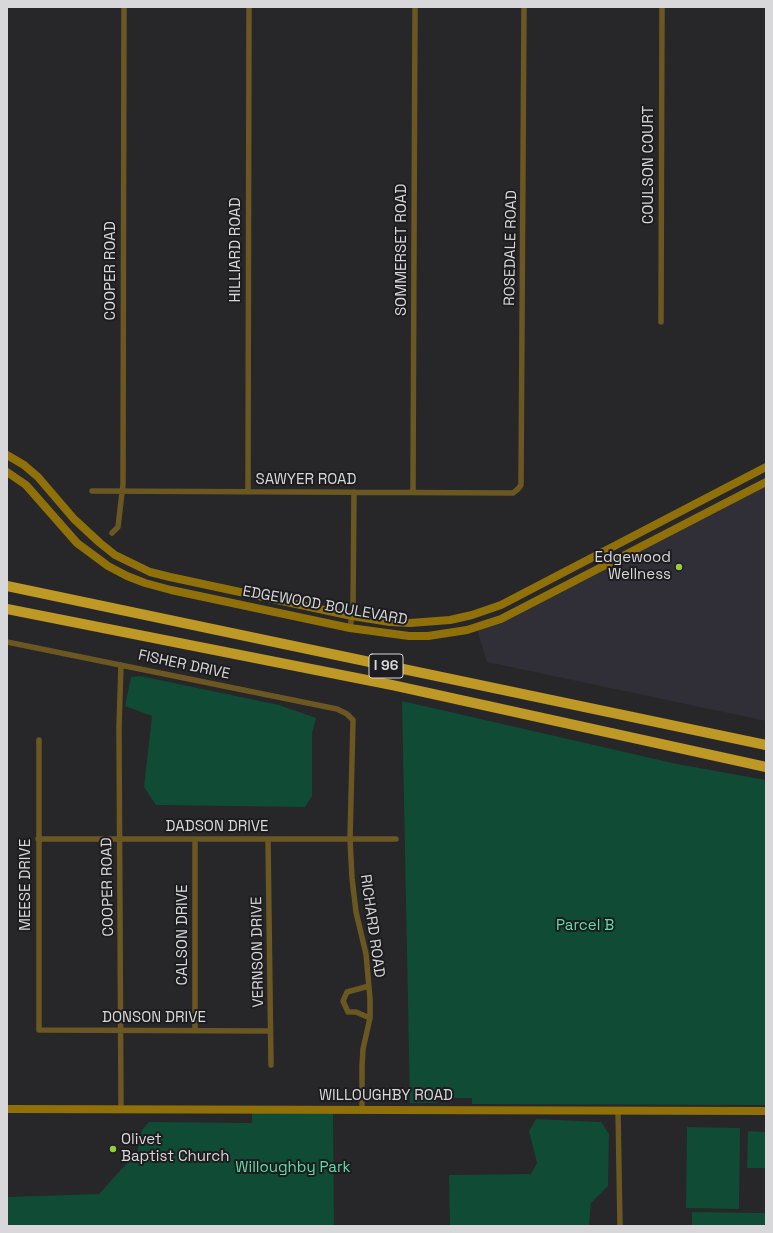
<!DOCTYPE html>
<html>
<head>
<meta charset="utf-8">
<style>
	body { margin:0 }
	#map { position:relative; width:773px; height:1233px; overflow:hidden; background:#272628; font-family:"Space Grotesk",sans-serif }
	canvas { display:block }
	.frame { position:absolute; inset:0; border:8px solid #d8d7d9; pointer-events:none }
</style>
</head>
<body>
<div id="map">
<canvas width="773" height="1233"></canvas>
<div class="frame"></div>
</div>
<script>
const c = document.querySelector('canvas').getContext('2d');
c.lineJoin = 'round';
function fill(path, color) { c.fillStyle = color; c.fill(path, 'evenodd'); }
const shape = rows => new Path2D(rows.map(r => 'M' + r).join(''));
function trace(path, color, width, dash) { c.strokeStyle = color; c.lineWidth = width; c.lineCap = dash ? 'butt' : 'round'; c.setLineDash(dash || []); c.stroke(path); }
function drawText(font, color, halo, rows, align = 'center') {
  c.font = font + ' "Space Grotesk",sans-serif'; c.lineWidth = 4; c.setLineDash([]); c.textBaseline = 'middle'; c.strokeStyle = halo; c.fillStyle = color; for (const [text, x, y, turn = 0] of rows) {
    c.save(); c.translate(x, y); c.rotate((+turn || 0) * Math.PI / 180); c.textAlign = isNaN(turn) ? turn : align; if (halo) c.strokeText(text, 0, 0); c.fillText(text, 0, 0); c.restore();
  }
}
fill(shape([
	[766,486,766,721,487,662,477,630]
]), '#302e36');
fill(shape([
	[140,676,279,705,316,718,312,733,312,796,305,807,156,805,144,787,152,716,125,706,131,677],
	[402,701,677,764,766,780,766,1105,472,1104,472,1098,437,1098,437,1103,410,1103],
	[252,1110,333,1110,334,1226,7,1226,7,1197,99,1194,137,1152,142,1130,149,1122,252,1123],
	[536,1119,601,1122,609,1134,608,1186,591,1203,589,1226,450,1226,449,1175,531,1174,537,1163,529,1131],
	[687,1127,740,1128,739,1209,686,1208],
	[748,1131,766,1132,766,1168,747,1168],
	[692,1212,766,1213,766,1226,692,1226]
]), '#0f4b35');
trace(shape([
	[661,322,662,7],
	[92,491,513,493,518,489,521,485,524,7],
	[248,492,249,7],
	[413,492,415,7],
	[112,533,118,527,123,484,124,7],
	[350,628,353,609,354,492],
	[7,642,337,709,347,714,353,720,350,839,352,878,356,912,366,954,370,999,370,1018,363,1049,362,1066,362,1110],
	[121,665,119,727,121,1109],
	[39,740,39,1030,270,1031],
	[38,839,396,839],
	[195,839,195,1030],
	[268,839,271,1065],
	[369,986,347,992,343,1001,348,1012,356,1012,370,1018],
	[618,1110,620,1226]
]), '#6a5722', 5.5);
trace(shape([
	[7,455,24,465,38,477,74,519,100,543,115,555,150,572,170,577,352,616,390,622,410,623,450,620,472,615,501,605,766,467],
	[7,472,26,485,77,543,108,566,127,576,145,583,171,590,350,628,409,636,428,636,467,630,501,619,766,482],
	[7,1109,766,1111]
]), '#907109', 8);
trace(shape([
	[7,586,766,745],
	[7,609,392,685,766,767]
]), '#bf9925', 10);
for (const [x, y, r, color] of [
	[679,567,4,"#95cc3b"],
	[113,1149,4,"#95cc3b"]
]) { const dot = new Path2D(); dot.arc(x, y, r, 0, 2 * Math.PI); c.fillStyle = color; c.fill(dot); trace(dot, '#1d1c1f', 1.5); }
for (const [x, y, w] of [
	[386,666,34]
]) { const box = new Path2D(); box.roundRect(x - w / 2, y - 12, w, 24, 3); c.fillStyle = '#1d1c1f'; c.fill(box); trace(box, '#d8d7d9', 1); }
drawText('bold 14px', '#d8d7d9', null, [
	["I 96",386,666]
]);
drawText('15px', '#d8d7d9', '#1d1c1f', [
	["COULSON COURT",649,165,-90],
	["ROSEDALE ROAD",511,248,-89],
	["HILLIARD ROAD",236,250,-90],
	["SOMMERSET ROAD",402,250,-90],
	["COOPER ROAD",111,271,-90],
	["SAWYER ROAD",306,480],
	["EDGEWOOD BOULEVARD",325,606,10],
	["FISHER DRIVE",184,665,12],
	["DADSON DRIVE",217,827],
	["MEESE DRIVE",26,885,-90],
	["COOPER ROAD",108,887,-91],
	["RICHARD ROAD",372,926,82],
	["CALSON DRIVE",183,935,-90],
	["VERNSON DRIVE",258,952,-91],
	["DONSON DRIVE",154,1018],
	["WILLOUGHBY ROAD",386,1096]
]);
drawText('15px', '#d8d7d9', '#1d1c1f', [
	["Edgewood",671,558],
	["Wellness",671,575],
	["Olivet",121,1140,"left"],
	["Baptist Church",121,1157,"left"]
], 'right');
drawText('15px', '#5fdeab', '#1d1c1f', [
	["Parcel B",585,926],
	["Willoughby Park",293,1168]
]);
</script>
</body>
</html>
